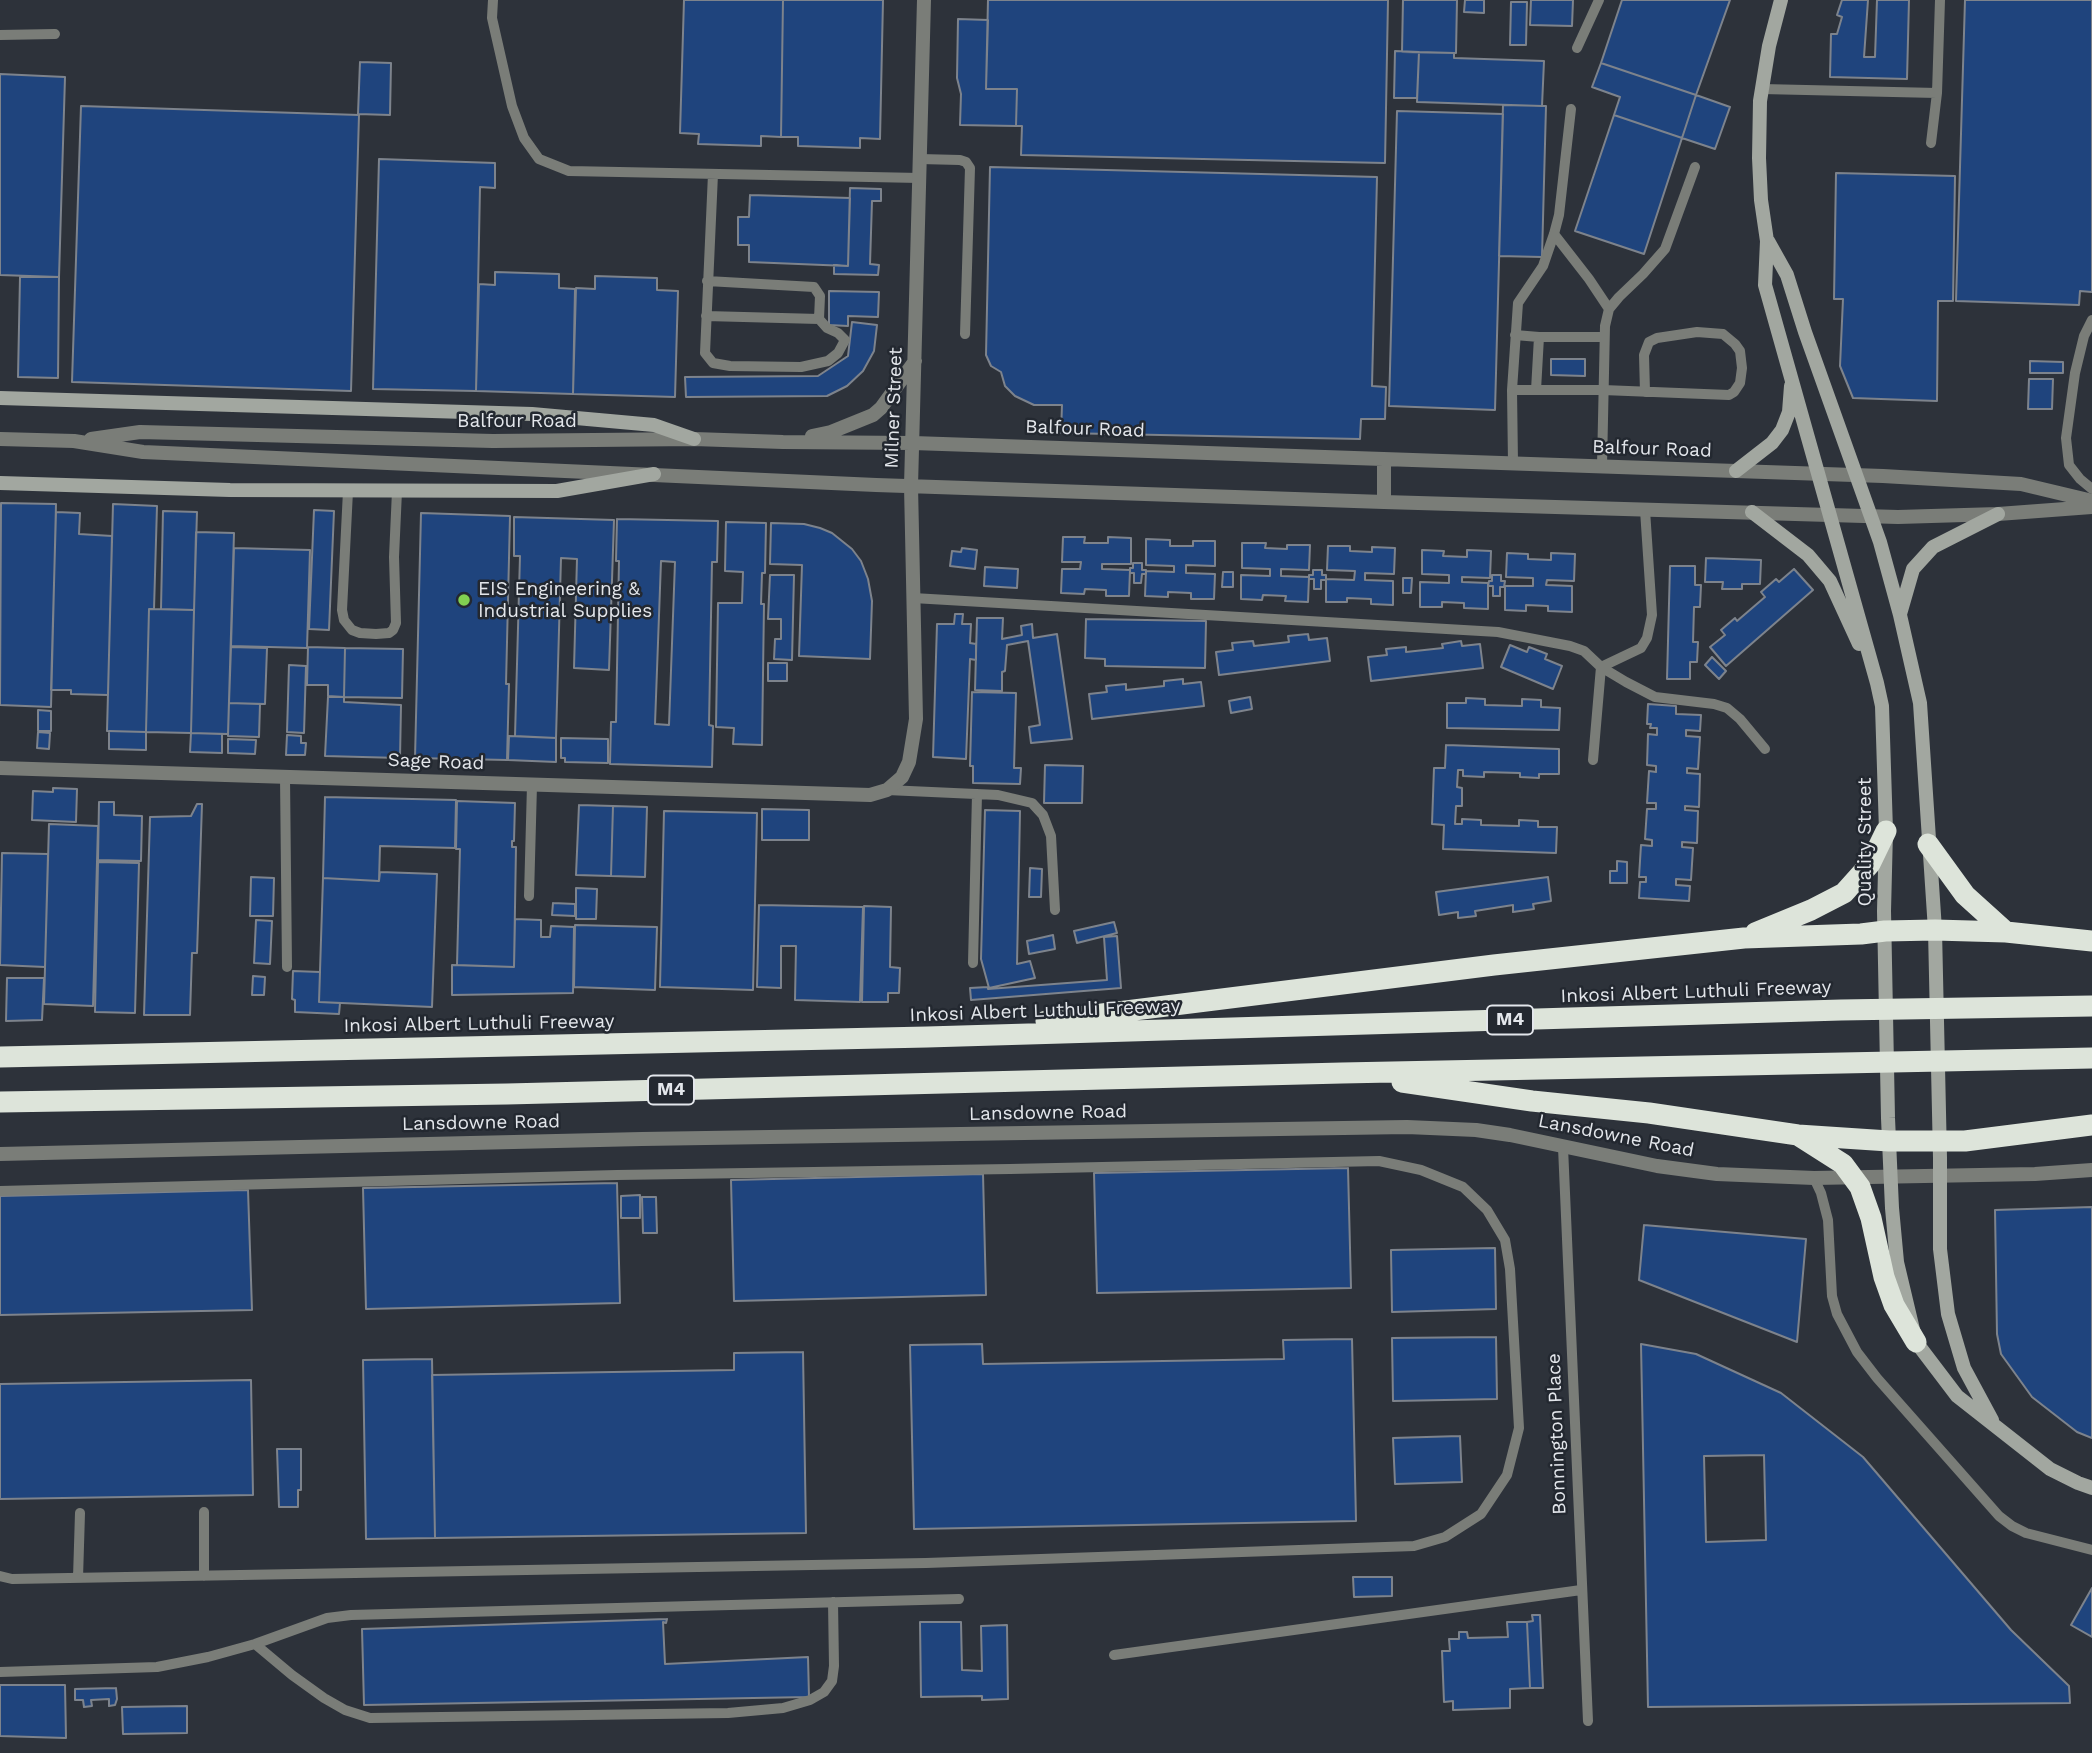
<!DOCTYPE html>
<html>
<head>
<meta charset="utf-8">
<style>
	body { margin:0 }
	canvas { display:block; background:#2d323a }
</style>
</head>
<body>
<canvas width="2092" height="1753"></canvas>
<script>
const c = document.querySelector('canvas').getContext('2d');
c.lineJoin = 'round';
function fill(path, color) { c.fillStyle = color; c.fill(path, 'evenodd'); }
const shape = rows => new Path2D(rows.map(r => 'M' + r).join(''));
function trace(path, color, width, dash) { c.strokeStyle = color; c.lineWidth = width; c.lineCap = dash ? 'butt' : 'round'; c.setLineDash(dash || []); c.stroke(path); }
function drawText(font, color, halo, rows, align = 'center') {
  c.font = font + ' "Work Sans",sans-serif'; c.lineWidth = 5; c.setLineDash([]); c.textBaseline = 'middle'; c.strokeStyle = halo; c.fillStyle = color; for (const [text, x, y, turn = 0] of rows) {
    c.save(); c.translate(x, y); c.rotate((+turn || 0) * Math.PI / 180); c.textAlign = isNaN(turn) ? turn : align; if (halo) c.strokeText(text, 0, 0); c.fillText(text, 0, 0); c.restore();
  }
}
const building = shape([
	[684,0,783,0,781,137,761,136,761,146,698,144,699,134,680,133,684,0],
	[783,0,883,0,880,139,860,138,860,148,798,146,798,137,781,137,783,0],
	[988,0,1388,0,1385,163,1021,155,1022,126,1016,126,1017,89,986,89,988,0],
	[1403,0,1457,0,1456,53,1402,52,1403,0],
	[1465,0,1484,0,1484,13,1464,12,1465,0],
	[1531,0,1573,0,1572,26,1530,25,1531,0],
	[1622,0,1730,0,1696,95,1601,63,1622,0],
	[1842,0,1868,0,1864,57,1875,57,1877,0,1909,0,1907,79,1830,77,1831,34,1837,34,1842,17,1837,15,1842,0],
	[1965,0,2092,0,2092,292,2080,291,2079,305,1956,301,1965,0],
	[1511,2,1527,2,1526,45,1510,45,1511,2],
	[958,19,988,20,986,89,1017,89,1016,126,960,125,961,94,957,78,958,19],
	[1395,51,1419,52,1417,98,1394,98,1395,51],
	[1419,52,1454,53,1454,58,1544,61,1542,106,1417,102,1419,52],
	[360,62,391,63,390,115,358,114,360,62],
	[1601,63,1696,95,1682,138,1614,115,1620,97,1592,87,1601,63],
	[0,74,65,77,59,277,0,275,0,74],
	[1696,95,1730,107,1715,149,1682,138,1696,95],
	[1503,105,1546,106,1542,257,1499,256,1503,105],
	[81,106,359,115,351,391,72,382,81,106],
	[1397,111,1503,114,1495,410,1389,406,1397,111],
	[1614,115,1682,138,1644,254,1575,231,1614,115],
	[379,159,495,163,495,188,480,187,476,391,373,389,379,159],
	[990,167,1377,177,1372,386,1386,387,1385,419,1361,419,1360,439,1061,433,1062,405,1034,405,1015,396,1005,386,1001,372,991,366,986,355,990,167],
	[1836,173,1955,176,1953,301,1938,301,1937,401,1853,398,1840,366,1843,299,1834,299,1836,173],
	[850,188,881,189,881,201,872,201,870,264,879,265,878,275,834,274,834,265,848,266,850,188],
	[750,195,850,198,848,266,749,262,749,245,738,245,738,217,749,217,750,195],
	[495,272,559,274,559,288,575,289,573,394,476,391,479,284,495,285,495,272],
	[595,276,657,278,657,290,678,291,675,397,573,394,576,288,595,289,595,276],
	[20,277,59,277,58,378,18,377,20,277],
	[829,291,879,292,878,317,848,316,848,326,829,325,829,291],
	[852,322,877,325,874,351,863,371,847,386,827,396,686,397,685,377,818,376,848,356,852,322],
	[1551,359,1585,359,1585,376,1551,375,1551,359],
	[2030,361,2063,362,2063,373,2030,373,2030,361],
	[2029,379,2053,379,2052,409,2028,409,2029,379],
	[1,503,56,504,51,707,0,705,1,503],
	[113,504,157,506,154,609,149,609,146,732,107,731,113,504],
	[314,510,334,511,329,630,309,629,314,510],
	[163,511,197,512,194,610,161,609,163,511],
	[56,512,80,513,79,534,112,536,108,695,71,694,71,690,51,690,56,512],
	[421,513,510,516,506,684,509,684,507,760,415,758,421,513],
	[514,517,614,520,609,670,574,668,577,559,561,558,556,738,515,736,520,556,514,556,514,517],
	[617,519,718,521,717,562,712,562,709,725,713,726,712,767,610,764,611,722,616,722,619,561,616,561,617,519],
	[661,561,675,562,669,725,655,724,661,561],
	[726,522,766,523,765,573,762,573,761,604,764,604,762,745,733,744,734,728,716,727,718,603,742,603,743,572,725,571,726,522],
	[771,523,804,524,820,528,832,533,852,549,861,561,868,579,872,601,870,659,799,656,802,565,770,564,771,523],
	[196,532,234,533,228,734,191,733,196,532],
	[1063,537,1085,537,1084,543,1108,543,1108,537,1131,538,1131,564,1102,564,1102,569,1130,570,1129,596,1106,596,1106,590,1085,589,1084,594,1061,593,1062,569,1080,569,1081,562,1062,562,1063,537],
	[1146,539,1170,540,1170,546,1193,546,1193,541,1215,541,1215,566,1186,565,1186,573,1215,574,1214,599,1191,599,1191,593,1168,592,1168,597,1145,596,1146,571,1174,572,1174,566,1146,565,1146,539],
	[1242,543,1266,543,1265,548,1287,549,1287,545,1310,545,1309,570,1281,569,1281,576,1309,577,1308,602,1285,601,1286,596,1263,595,1262,600,1241,599,1241,575,1270,576,1270,569,1242,568,1242,543],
	[1328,546,1350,546,1350,551,1372,552,1372,547,1395,548,1394,574,1365,573,1365,580,1393,581,1393,605,1371,604,1371,599,1347,598,1347,602,1326,602,1326,579,1354,580,1355,571,1327,570,1328,546],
	[234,548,310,550,307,648,231,646,234,548],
	[962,548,977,550,975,569,950,566,952,551,961,552,962,548],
	[1422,550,1444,551,1443,556,1467,557,1467,550,1491,551,1490,578,1462,577,1462,582,1488,583,1488,609,1464,608,1464,603,1442,602,1442,607,1420,607,1420,582,1449,583,1449,575,1422,574,1422,550],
	[1507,553,1528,554,1528,559,1551,560,1551,553,1575,554,1574,581,1547,580,1546,585,1572,586,1572,612,1548,611,1548,606,1526,605,1526,611,1505,610,1505,586,1533,586,1533,578,1506,577,1507,553],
	[1706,558,1761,560,1760,584,1742,584,1742,589,1722,589,1723,582,1705,582,1706,558],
	[1133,563,1142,563,1142,570,1146,570,1146,574,1142,574,1141,583,1134,583,1134,573,1130,573,1130,568,1133,568,1133,563],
	[1670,566,1695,566,1695,585,1701,585,1700,607,1694,607,1693,642,1698,642,1697,662,1690,662,1690,679,1667,679,1670,566],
	[985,567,1018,569,1017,588,984,586,985,567],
	[1794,569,1813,590,1726,666,1710,647,1725,635,1721,630,1735,618,1737,621,1765,597,1761,592,1776,579,1779,582,1794,569],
	[1313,570,1322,570,1322,575,1326,575,1326,580,1321,580,1321,589,1314,589,1314,579,1309,579,1309,575,1313,575,1313,570],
	[1223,572,1233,572,1233,587,1222,587,1223,572],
	[770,575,794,575,792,660,774,659,775,639,781,639,781,619,768,619,770,575],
	[1492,575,1501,575,1501,581,1505,581,1504,587,1500,587,1500,596,1493,596,1493,586,1488,586,1489,581,1492,581,1492,575],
	[1403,578,1412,578,1411,593,1403,593,1403,578],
	[149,609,194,610,191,733,146,732,149,609],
	[955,614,963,614,962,624,971,624,970,643,976,644,976,660,970,659,966,759,933,757,937,624,954,624,955,614],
	[977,618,1003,618,1002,639,1022,635,1021,626,1032,624,1033,638,1057,634,1072,739,1031,743,1029,727,1040,725,1028,641,1007,645,1005,671,1002,672,1002,691,975,690,977,618],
	[1086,619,1206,621,1205,668,1105,666,1105,659,1085,658,1086,619],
	[1308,634,1309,640,1327,638,1330,661,1219,675,1216,652,1233,650,1232,643,1253,641,1254,646,1289,642,1288,636,1308,634],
	[1461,641,1462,646,1480,644,1483,668,1371,681,1368,657,1387,655,1386,649,1406,647,1406,652,1443,648,1442,644,1461,641],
	[1510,645,1527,652,1529,647,1547,654,1545,659,1562,666,1553,689,1501,667,1510,645],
	[231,647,267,648,265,704,229,703,231,647],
	[308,647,345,648,344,697,328,696,328,685,307,685,308,647],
	[345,648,403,649,402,698,344,697,345,648],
	[1712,657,1726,671,1719,679,1705,665,1712,657],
	[768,663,787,663,787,681,768,681,768,663],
	[289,665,306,666,304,733,287,732,289,665],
	[1183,679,1183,684,1201,682,1204,706,1092,719,1089,694,1107,692,1106,686,1126,684,1126,690,1164,686,1164,681,1183,679],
	[972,692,1016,693,1014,768,1021,768,1020,784,973,783,973,766,970,766,972,692],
	[328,697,344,697,344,702,401,705,400,758,325,756,328,697],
	[1250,697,1252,709,1231,713,1229,701,1250,697],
	[1466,698,1485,699,1485,705,1522,706,1522,699,1541,700,1541,707,1560,708,1559,730,1447,728,1447,703,1466,703,1466,698],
	[229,703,260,704,259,737,228,736,229,703],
	[1648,704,1676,706,1676,714,1701,715,1700,731,1686,730,1686,736,1700,737,1698,769,1687,768,1687,773,1700,774,1699,807,1685,806,1685,810,1698,811,1697,843,1682,842,1682,847,1693,848,1691,880,1676,879,1676,885,1690,886,1689,901,1639,898,1640,882,1646,882,1646,877,1639,877,1641,845,1652,846,1652,840,1645,839,1647,809,1656,809,1656,803,1647,803,1649,771,1656,772,1656,766,1647,765,1648,734,1657,735,1657,728,1650,728,1651,724,1647,724,1648,704],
	[38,710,51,711,51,731,38,731,38,710],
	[109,731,146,732,146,750,109,749,109,731],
	[38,732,50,733,49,749,37,748,38,732],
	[191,733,222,734,222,753,190,752,191,733],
	[287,735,301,736,301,743,306,743,305,755,286,755,287,735],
	[509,736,556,738,556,762,508,760,509,736],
	[561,738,608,739,608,763,565,762,565,758,561,758,561,738],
	[228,739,256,740,255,754,228,753,228,739],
	[1446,745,1559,749,1559,774,1539,774,1539,778,1520,777,1520,773,1484,772,1484,777,1463,776,1463,770,1458,770,1457,787,1462,788,1462,806,1456,806,1455,824,1462,824,1462,819,1481,820,1481,825,1519,826,1519,820,1538,821,1538,827,1557,827,1556,853,1443,849,1444,825,1432,824,1434,768,1445,768,1446,745],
	[1045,765,1083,766,1082,803,1044,803,1045,765],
	[53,788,77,789,76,822,32,820,33,791,53,792,53,788],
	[325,797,456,800,455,848,380,846,379,881,323,878,325,797],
	[457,801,515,803,514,841,512,841,512,847,516,847,514,967,457,965,460,849,456,849,457,801],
	[99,802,114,802,114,815,142,816,141,861,98,860,99,802],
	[197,804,202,804,197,953,192,953,190,1015,144,1015,150,817,191,816,197,804],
	[579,805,613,806,611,876,576,875,579,805],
	[613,806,647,807,645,877,611,876,613,806],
	[762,809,809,810,809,840,762,840,762,809],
	[985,810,1020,811,1017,964,1030,961,1035,978,989,988,981,959,985,810],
	[664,811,757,813,753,990,660,987,664,811],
	[49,824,98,826,93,1006,44,1004,49,824],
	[2,853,48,854,45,967,0,965,2,853],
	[1617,861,1627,862,1627,883,1610,883,1610,871,1617,871,1617,861],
	[98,862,139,863,135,1013,95,1012,98,862],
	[1030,868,1042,869,1041,897,1029,897,1030,868],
	[380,872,437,874,432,1007,319,1002,323,878,379,881,380,872],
	[251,877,274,878,273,916,250,916,251,877],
	[1548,877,1551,901,1533,904,1534,909,1513,912,1513,905,1475,911,1476,916,1458,918,1458,912,1439,915,1436,892,1548,877],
	[576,888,597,889,596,919,576,919,576,888],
	[553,903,575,904,575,916,552,915,553,903],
	[759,905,863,907,860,1002,795,1000,796,946,781,946,781,988,757,987,759,905],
	[864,906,891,907,890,967,900,968,899,993,888,993,888,1002,862,1002,864,906],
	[515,919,541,920,541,937,550,937,551,926,574,927,573,993,452,995,452,965,514,967,515,919],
	[256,920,272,921,270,964,254,963,256,920],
	[1114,922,1117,933,1077,943,1074,931,1114,922],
	[575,925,657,927,655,990,574,987,575,925],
	[1053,935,1055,949,1029,954,1027,941,1053,935],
	[1117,936,1121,988,971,1000,970,988,988,987,988,989,1107,980,1104,937,1117,936],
	[293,971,320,972,319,1002,340,1003,339,1014,295,1012,295,1000,292,999,293,971],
	[253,976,265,977,264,995,252,995,253,976],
	[7,978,44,978,42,1020,6,1021,7,978],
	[1348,1168,1351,1288,1097,1293,1094,1173,1348,1168],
	[983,1174,986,1295,734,1301,731,1180,983,1174],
	[617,1183,620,1303,366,1309,363,1188,617,1183],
	[248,1190,252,1310,0,1315,0,1196,248,1190],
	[640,1195,640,1218,621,1218,621,1196,640,1195],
	[642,1197,656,1197,657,1233,643,1233,642,1197],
	[2092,1207,2092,1438,2077,1432,2032,1397,2001,1354,1997,1334,1995,1210,2092,1207],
	[1644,1225,1806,1239,1797,1342,1639,1280,1644,1225],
	[1495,1248,1496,1309,1392,1312,1391,1250,1495,1248],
	[1496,1337,1497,1399,1393,1401,1392,1338,1496,1337],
	[1352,1339,1356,1521,914,1529,910,1345,982,1344,983,1364,1284,1359,1283,1340,1352,1339],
	[1641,1344,1696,1354,1781,1393,1863,1457,2011,1630,2069,1686,2070,1703,1648,1707,1641,1344],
	[1764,1455,1766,1540,1706,1542,1704,1456,1764,1455],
	[803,1352,806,1533,435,1538,432,1375,734,1370,734,1353,803,1352],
	[432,1359,435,1538,366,1539,363,1360,432,1359],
	[251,1380,253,1495,0,1499,0,1384,251,1380],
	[1460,1436,1462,1482,1395,1484,1393,1438,1460,1436],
	[277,1449,301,1449,301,1490,298,1490,298,1507,279,1507,277,1449],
	[1353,1577,1392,1577,1392,1596,1354,1597,1353,1577],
	[2092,1588,2092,1637,2071,1625,2092,1588],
	[1532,1615,1540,1615,1543,1688,1530,1688,1527,1622,1533,1621,1532,1615],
	[667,1619,666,1623,663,1622,665,1664,808,1657,809,1697,364,1705,362,1629,667,1619],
	[920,1622,961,1622,962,1670,982,1671,981,1626,1007,1625,1008,1699,982,1700,982,1696,921,1697,920,1622],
	[1507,1622,1527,1622,1530,1688,1510,1689,1510,1708,1453,1710,1453,1701,1444,1702,1442,1651,1450,1651,1449,1639,1459,1639,1459,1632,1467,1632,1468,1638,1508,1637,1507,1622],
	[0,1685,65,1685,66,1738,0,1736,0,1685],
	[116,1688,117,1699,115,1705,109,1706,109,1699,91,1700,92,1706,84,1707,83,1700,75,1700,75,1689,116,1688],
	[187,1706,187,1733,123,1734,122,1707,187,1706]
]);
fill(building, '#1f447d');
trace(building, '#7d838c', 2);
trace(shape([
	[493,0,492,18,512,106,524,138,539,159,569,171,920,178],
	[0,35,55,34],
	[1577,48,1599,0],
	[1762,89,1937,93],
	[1931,143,1937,93,1940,0],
	[920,159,960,160,966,162,970,168,965,334],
	[713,174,705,353,713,363,730,366,801,367,828,361,838,353,845,340,838,333,827,328,819,319],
	[1554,234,1589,279,1609,309],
	[706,316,819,319,820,296,814,287,707,281],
	[2092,320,2084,336,2075,373,2066,438,2069,465,2080,479,2092,489],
	[1515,335,1539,337,1536,390],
	[1539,337,1604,337],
	[1512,390,1603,390,1729,395,1734,392,1740,383,1742,368,1740,351,1735,344,1723,334,1697,332,1657,338,1649,342,1644,355,1645,392],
	[1513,463,1512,390,1518,303,1543,266,1554,234,1559,215,1571,109],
	[1602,466,1605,326,1609,309,1619,297,1643,274,1665,249,1695,167],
	[348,491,342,610,344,620,352,630,360,633,376,634,389,633,393,630,396,623,394,557,397,491],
	[913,598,1498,632,1570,646,1584,651,1601,667,1641,648,1647,638,1652,615,1645,510],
	[1593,760,1601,667,1626,682,1655,697,1714,704,1727,708,1740,719,1765,749],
	[285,777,287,967],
	[887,790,998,795,1032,803,1043,815,1051,836,1055,910],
	[529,896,532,785],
	[973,963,977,794],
	[1563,1147,1588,1721],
	[1814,1178,1821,1193,1828,1220,1832,1296,1837,1314,1857,1352,1877,1378,1999,1516,2012,1526,2026,1533,2092,1550],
	[0,1191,617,1175,1010,1169,1379,1161,1421,1170,1463,1187,1487,1210,1505,1240,1510,1269,1519,1428,1507,1475,1481,1514,1445,1537,1414,1546,926,1563,12,1579,0,1576],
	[204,1576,204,1512],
	[78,1578,80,1513],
	[255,1644,292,1675,324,1698,345,1710,370,1718,728,1713,783,1708,810,1700,824,1692,832,1681,834,1666,833,1602],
	[1114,1655,1581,1590],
	[0,1672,157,1667,208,1657,255,1644,327,1618,351,1615,959,1599]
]), '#7a7d78', 10);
trace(shape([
	[812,436,831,432,873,415,881,408,915,361],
	[0,439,74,441,143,452,876,485,1384,502,1898,517,1998,514,2092,507],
	[91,439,140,432,493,441,694,439,783,442,913,443,1883,476,2021,484,2092,501],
	[1384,459,1384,502],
	[0,768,870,795,887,790,902,777,909,762,916,719,911,486,924,0],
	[0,1154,642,1139,1407,1127,1476,1130,1510,1135,1657,1166,1717,1174,1814,1178,2035,1174,2092,1170]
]), '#7a7d78', 14);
trace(shape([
	[1781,0,1769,46,1760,101,1759,158,1761,200,1767,241,1765,285,1877,683,1882,706,1886,831,1884,911,1888,1118,1892,1208,1897,1262,1916,1342,1957,1396,2050,1469,2078,1483,2092,1488],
	[1768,241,1787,275,1805,332,1880,542,1900,615,1920,703,1935,930,1940,1158,1940,1249,1948,1314,1964,1368,1992,1420],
	[0,398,532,414,654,425,694,439],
	[1736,471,1772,443,1782,430,1789,412,1791,386],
	[0,483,230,490,557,491,654,474],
	[1752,512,1808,555,1830,581,1859,644],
	[1900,614,1913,569,1933,547,1998,514]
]), '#a2a7a0', 14);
trace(shape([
	[1928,844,1965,895,2006,932],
	[1755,933,1811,910,1844,893,1870,864,1886,831],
	[1046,1021,1494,965,1744,938,1861,934,1885,931,1935,930,2006,932,2092,941],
	[0,1057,927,1037,1841,1010,2092,1006],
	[1402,1082,1532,1101,1649,1113,1798,1135,1889,1141,1965,1141,2092,1125],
	[0,1102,507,1094,1342,1073,2092,1058],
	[1799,1136,1843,1164,1860,1187,1871,1218,1884,1277,1894,1305,1916,1342]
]), '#dde4da', 21);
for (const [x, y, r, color] of [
	[464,600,7,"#81d051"]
]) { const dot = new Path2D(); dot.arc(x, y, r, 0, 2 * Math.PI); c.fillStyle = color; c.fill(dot); trace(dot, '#232830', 2.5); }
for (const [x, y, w] of [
	[1510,1020,46],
	[671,1090,46]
]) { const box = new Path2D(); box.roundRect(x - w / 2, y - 14.5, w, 29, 5); c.fillStyle = '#232830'; c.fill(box); trace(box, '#e3e6eb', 2); }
drawText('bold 18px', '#e3e6eb', null, [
	["M4",1510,1020],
	["M4",671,1090]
]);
drawText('19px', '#e3e6eb', '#232830', [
	["Milner Street",894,408,-88],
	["Balfour Road",517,421],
	["Balfour Road",1085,429,2],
	["Balfour Road",1652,449,2],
	["Sage Road",436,762,2],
	["Quality Street",1865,842,-90],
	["Inkosi Albert Luthuli Freeway",1696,992,-2],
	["Inkosi Albert Luthuli Freeway",1045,1011,-2],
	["Inkosi Albert Luthuli Freeway",479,1024,-1],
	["Lansdowne Road",1048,1113,-1],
	["Lansdowne Road",481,1123,-1],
	["Lansdowne Road",1616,1136,11],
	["Bonnington Place",1557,1434,-92]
]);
drawText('19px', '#e3e6eb', '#232830', [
	["EIS Engineering &",478,589],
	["Industrial Supplies",478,611]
], 'left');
</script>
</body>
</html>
